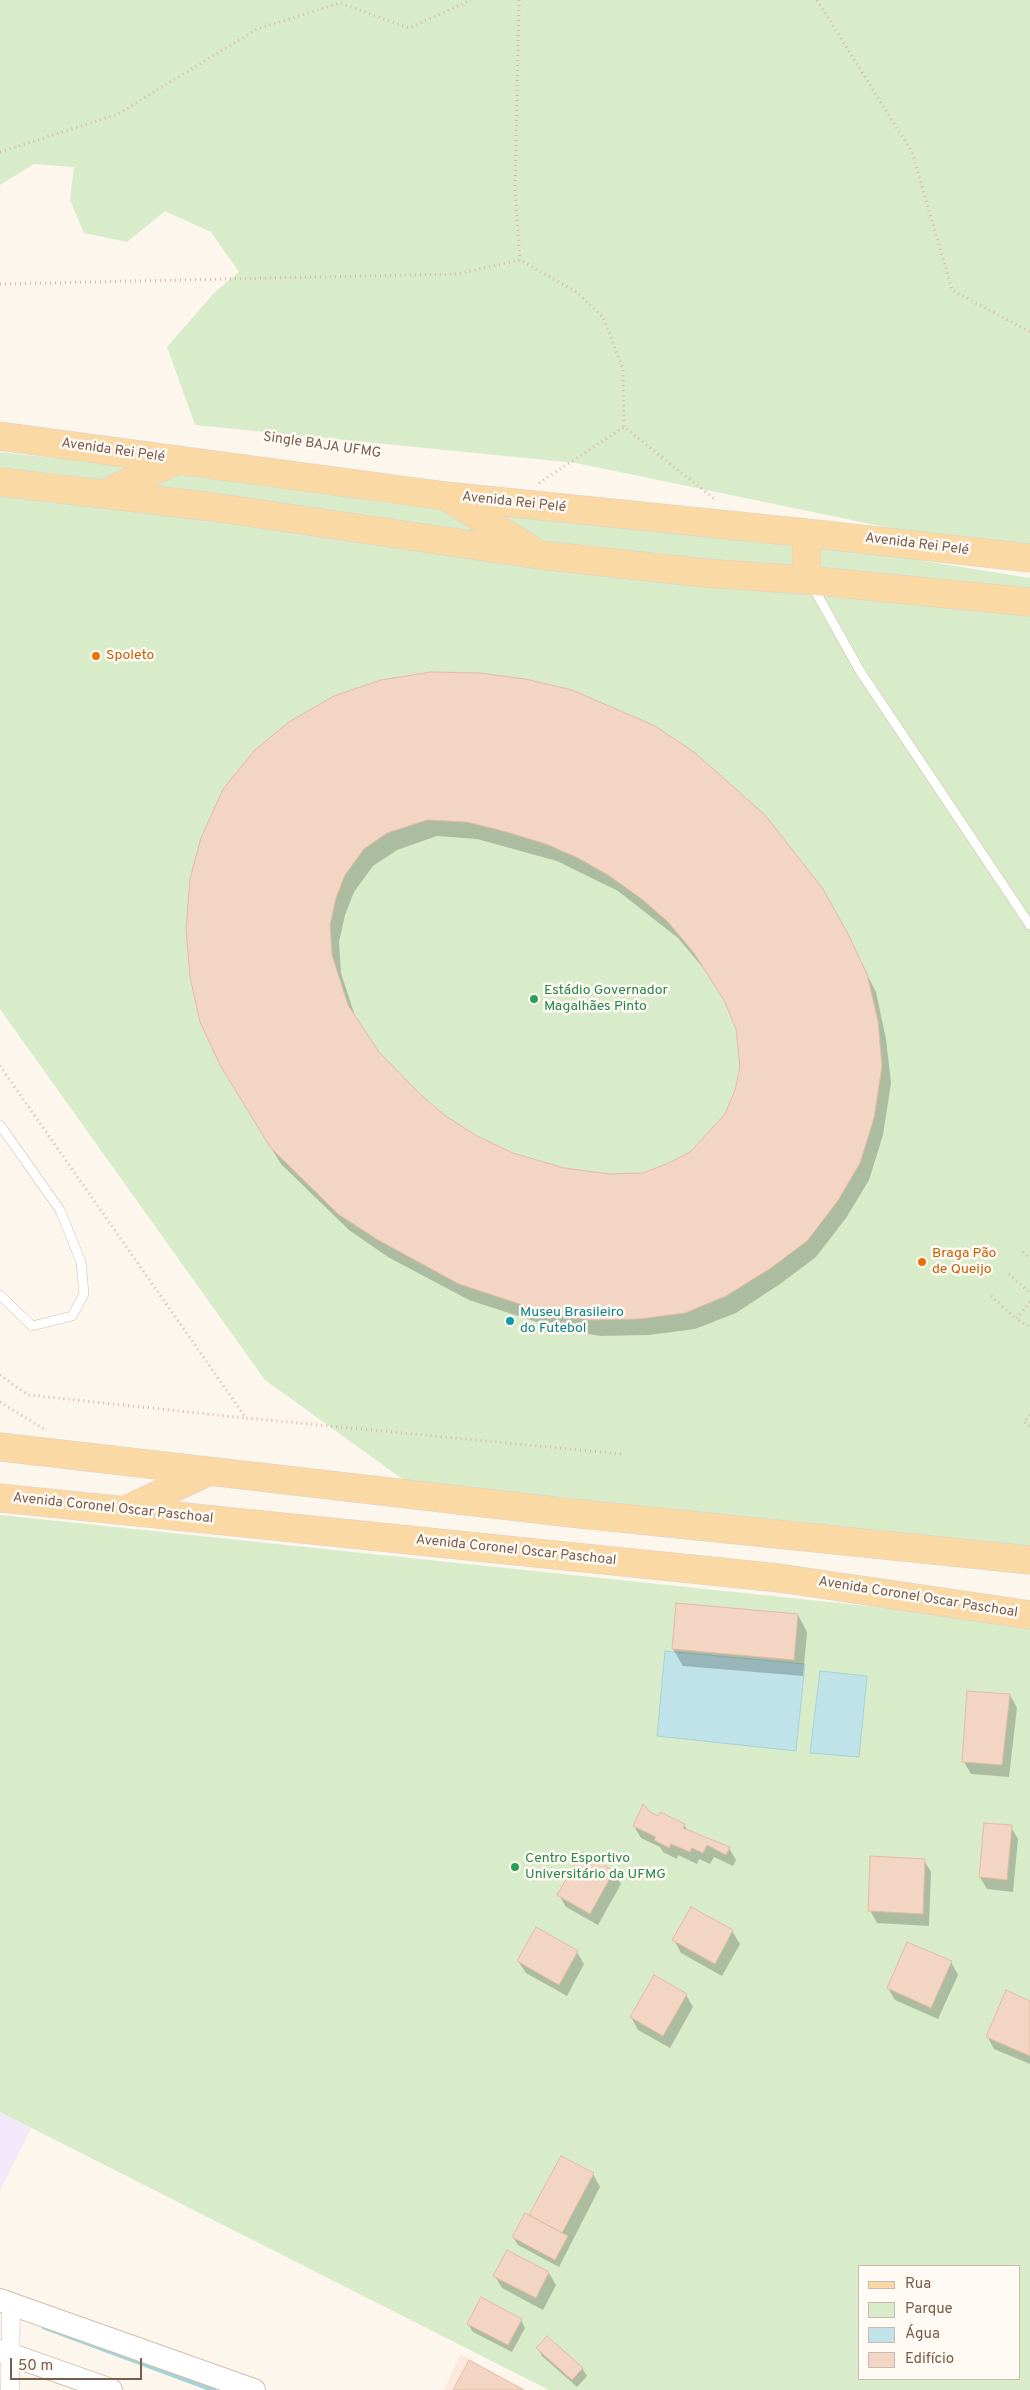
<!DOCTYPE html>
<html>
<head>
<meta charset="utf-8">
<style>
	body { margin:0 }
	#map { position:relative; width:1030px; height:2390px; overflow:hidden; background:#fdf6ec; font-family:Overpass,sans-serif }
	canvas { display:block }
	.legend { position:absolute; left:858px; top:2265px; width:162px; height:115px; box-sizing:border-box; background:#fffaf3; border:1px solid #cabbb1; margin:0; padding:6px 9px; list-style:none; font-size:15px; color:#7a5c4d }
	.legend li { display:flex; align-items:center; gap:10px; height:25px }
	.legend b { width:25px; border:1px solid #cabbb1 }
	.scale { position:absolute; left:10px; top:2358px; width:132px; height:22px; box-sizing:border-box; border:2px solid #7a5c4d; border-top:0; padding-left:6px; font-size:15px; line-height:18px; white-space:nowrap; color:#7a5c4d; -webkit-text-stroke:4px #fffaf3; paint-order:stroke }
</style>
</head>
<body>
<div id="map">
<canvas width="1030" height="2390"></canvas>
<ul class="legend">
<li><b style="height:6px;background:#fbd9a5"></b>Rua</li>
<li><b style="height:14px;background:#d8ecc9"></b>Parque</li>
<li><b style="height:14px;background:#bfe3e8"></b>Água</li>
<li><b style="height:14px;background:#f3d5c3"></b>Edifício</li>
</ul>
<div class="scale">50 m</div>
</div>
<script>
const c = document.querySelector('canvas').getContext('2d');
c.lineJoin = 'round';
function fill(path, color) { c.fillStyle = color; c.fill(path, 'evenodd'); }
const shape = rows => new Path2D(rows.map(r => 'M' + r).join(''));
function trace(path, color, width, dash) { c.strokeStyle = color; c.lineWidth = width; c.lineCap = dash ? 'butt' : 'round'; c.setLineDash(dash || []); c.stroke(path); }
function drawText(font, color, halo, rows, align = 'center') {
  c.font = font + ' Overpass,sans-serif'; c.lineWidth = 5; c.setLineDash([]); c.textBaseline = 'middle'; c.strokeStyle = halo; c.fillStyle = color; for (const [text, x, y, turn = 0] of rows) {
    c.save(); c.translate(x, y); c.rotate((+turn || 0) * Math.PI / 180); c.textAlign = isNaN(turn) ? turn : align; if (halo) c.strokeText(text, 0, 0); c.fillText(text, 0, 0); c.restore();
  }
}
fill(shape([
	[460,2354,524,2390,444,2390]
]), '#fde8e0');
fill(shape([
	[0,2112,31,2128,0,2190]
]), '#f3e8fa');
fill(shape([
	[0,0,1030,0,1030,557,576,463,195,425,167,347,215,292,239,272,211,232,165,211,127,242,84,233,70,200,74,167,34,164,0,185],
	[0,452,781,538,1030,578,1030,1571,742,1538,451,1514,265,1380,0,1009],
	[0,1515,1030,1623,1030,2390,549,2390,0,2112],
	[859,2266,1019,2266,1019,2379,859,2379]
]), '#d8ecc9');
const water = shape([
	[665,1651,805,1664,796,1751,657,1736,665,1651],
	[820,1671,867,1676,859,1757,810,1753,820,1671]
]);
fill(water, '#bfe3e8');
trace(water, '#a5d3da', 1);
fill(shape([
	[694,753,764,815,832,907,876,992,886,1039,891,1083,883,1135,869,1180,846,1218,816,1257,780,1284,736,1313,695,1329,649,1335,600,1336,555,1328,469,1300,388,1257,349,1230,281,1164,231,1082,202,838],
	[437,836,477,839,557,861,618,891,678,938,705,970,728,1006,737,1029,741,1067,736,1091,726,1114,691,1153,668,1166,642,1174,610,1175,563,1169,513,1155,476,1137,447,1118,421,1097,378,1053,356,1019,341,973,339,942,345,915,354,892,373,866,397,850],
	[677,1605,798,1615,807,1632,803,1676,683,1666,673,1649],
	[1010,1695,1017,1708,1009,1777,971,1774,964,1762],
	[650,1813,684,1825,688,1831,729,1848,736,1860,733,1866,714,1857,710,1864,699,1859,697,1864,678,1855,677,1859,663,1852,660,1847,641,1838,634,1826],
	[985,1824,1011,1827,1018,1839,1013,1892,987,1889,980,1877],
	[582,1854,614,1872,621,1884,598,1925,566,1907,559,1895],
	[924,1860,931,1872,929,1926,877,1923,870,1910],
	[691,1909,732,1931,740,1944,722,1976,681,1953,674,1940],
	[577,1952,584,1964,567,1996,526,1973,518,1961],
	[951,1962,958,1975,938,2019,895,2000,888,1988],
	[686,1995,693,2007,670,2048,638,2030,631,2017],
	[1030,2002,1030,2064,994,2049,987,2036],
	[593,2174,600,2187,559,2267,518,2245,513,2237,533,2219,531,2215],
	[508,2251,549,2273,556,2285,543,2310,502,2288,495,2276],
	[521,2320,525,2328,512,2352,473,2332,468,2324],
	[538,2348,582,2368,587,2376,577,2387,542,2356]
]), '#0003');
trace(shape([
	[44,2327,214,2390]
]), '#a5d3da', 5);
const building = shape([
	[431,672,480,673,525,679,572,690,655,726,694,752,765,815,823,889,847,932,867,974,878,1021,882,1066,874,1118,860,1163,837,1202,807,1241,771,1268,726,1296,685,1313,639,1319,590,1320,544,1312,459,1284,378,1240,338,1214,270,1147,220,1065,200,1022,190,977,186,930,190,879,201,838,223,789,255,750,289,722,334,696,381,680,431,672],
	[427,820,467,822,503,831,546,844,578,858,608,875,643,900,667,921,694,953,725,1002,736,1029,740,1067,735,1090,725,1114,690,1152,667,1164,642,1173,610,1174,564,1168,513,1153,477,1136,447,1117,422,1096,379,1052,348,1005,332,955,330,925,336,898,345,875,364,849,387,833,427,820],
	[676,1603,798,1614,794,1660,672,1649,676,1603],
	[967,1691,1010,1694,1002,1765,962,1762,967,1691],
	[643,1804,650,1812,658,1816,660,1812,685,1824,683,1828,730,1847,726,1855,707,1845,703,1853,692,1848,690,1852,671,1844,669,1848,654,1840,656,1837,633,1826,643,1804],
	[984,1823,1012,1825,1007,1880,979,1877,984,1823],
	[582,1852,614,1871,590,1914,557,1895,582,1852],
	[870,1856,925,1859,923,1914,868,1911,870,1856],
	[691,1907,733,1930,715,1964,672,1940,691,1907],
	[536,1927,578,1951,559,1985,517,1961,536,1927],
	[907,1942,952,1961,931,2008,887,1988,907,1942],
	[654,1975,687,1994,663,2036,630,2017,654,1975],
	[1006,1990,1030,2001,1030,2056,986,2037,1006,1990],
	[561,2156,594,2173,562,2233,529,2215,561,2156],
	[525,2213,568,2236,555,2260,512,2237,525,2213],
	[507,2250,549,2272,536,2298,493,2276,507,2250],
	[481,2297,522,2319,508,2345,467,2324,481,2297],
	[547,2336,583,2368,572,2380,536,2348,547,2336],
	[469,2360,524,2390,453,2390,469,2360]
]);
fill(building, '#f3d5c3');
trace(building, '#e6bba3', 1);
const service = shape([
	[813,587,860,671,1030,925],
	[0,1125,60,1210,81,1262,84,1294,72,1316,32,1326,0,1295]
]);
const minor = shape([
	[10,2390,11,2306]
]);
const tertiary = shape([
	[0,2300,254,2390],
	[0,2351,111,2390]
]);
const primary = shape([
	[0,436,446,496,807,533,1030,558],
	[0,482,213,507,540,555,705,573,806,580,1030,602],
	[104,494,177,460],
	[452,500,530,549],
	[806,580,807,533],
	[0,1447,571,1513,1030,1560],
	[0,1498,779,1578,1030,1615],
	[128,1509,207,1472]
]);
trace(service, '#d1beb0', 10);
trace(minor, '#d1beb0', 19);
trace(tertiary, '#d1beb0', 24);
trace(primary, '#dad1cd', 29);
trace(shape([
	[519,0,515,189,520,260],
	[817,0,912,152,952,290,1030,332],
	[0,152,118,114,257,29,340,3,409,28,471,0],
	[0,284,457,274,520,260,575,291,603,317,623,369,624,427,716,500],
	[539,483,624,427],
	[0,1066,246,1418,622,1454],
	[1023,1252,1030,1258],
	[1009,1274,1030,1293],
	[991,1296,1016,1319],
	[1030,1302,1016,1319,1030,1327],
	[0,1375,28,1395,245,1418],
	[0,1402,44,1429],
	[1030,1415,1024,1422,1030,1427]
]), '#d9b8a5', 3, [1, 4]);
trace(service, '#fff', 9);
trace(minor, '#fff', 18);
trace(tertiary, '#fff', 22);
trace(primary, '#fbd9a5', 28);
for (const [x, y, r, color] of [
	[96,656,5,"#e8710a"],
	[534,999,5,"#2e9e5b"],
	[922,1262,5,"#e8710a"],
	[510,1321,5,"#0f9aa8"],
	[515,1867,5,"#2e9e5b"]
]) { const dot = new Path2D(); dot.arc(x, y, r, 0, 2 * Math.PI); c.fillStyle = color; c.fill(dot); trace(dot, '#fffaf3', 2); }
drawText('14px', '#7a5c4d', '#fffaf3', [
	["Single BAJA UFMG",322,446,8],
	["Avenida Rei Pelé",113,451,8],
	["Avenida Rei Pelé",514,503,6],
	["Avenida Rei Pelé",917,545,7],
	["Avenida Coronel Oscar Paschoal",113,1509,6],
	["Avenida Coronel Oscar Paschoal",516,1551,6],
	["Avenida Coronel Oscar Paschoal",918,1598,9]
]);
drawText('14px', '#c56008', '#fffaf3', [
	["Spoleto",106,656],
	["Braga Pão",932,1254],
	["de Queijo",932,1270]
], 'left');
drawText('14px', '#27864d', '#fffaf3', [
	["Estádio Governador",544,991],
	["Magalhães Pinto",544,1007],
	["Centro Esportivo",525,1859],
	["Universitário da UFMG",525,1875]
], 'left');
drawText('14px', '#0d838f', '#fffaf3', [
	["Museu Brasileiro",520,1313],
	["do Futebol",520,1329]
], 'left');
</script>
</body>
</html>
